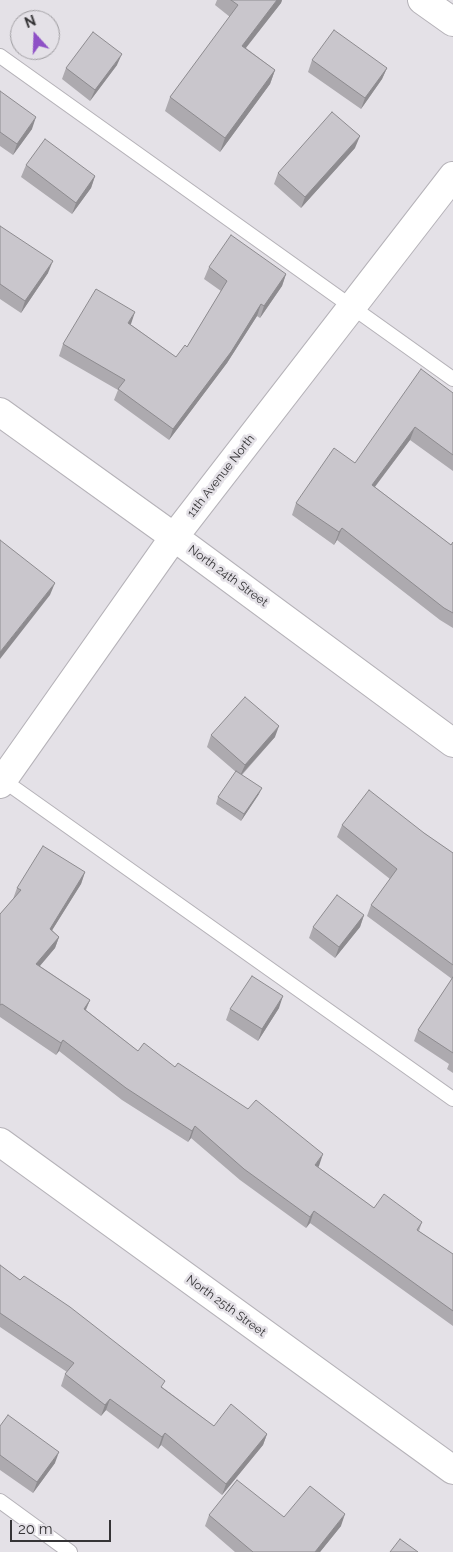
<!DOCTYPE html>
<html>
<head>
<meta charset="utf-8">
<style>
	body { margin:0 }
	#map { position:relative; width:453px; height:1552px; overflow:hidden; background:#e4e1e7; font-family:Raleway,sans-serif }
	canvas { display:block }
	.north { position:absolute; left:10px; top:10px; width:50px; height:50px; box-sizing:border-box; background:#e4e1e7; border:1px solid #9e9ca0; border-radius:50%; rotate:340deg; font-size:14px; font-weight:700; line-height:20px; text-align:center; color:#353436 }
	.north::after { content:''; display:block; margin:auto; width:18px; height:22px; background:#8e50c6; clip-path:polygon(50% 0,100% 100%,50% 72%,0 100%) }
	.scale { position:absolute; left:10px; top:1520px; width:101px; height:22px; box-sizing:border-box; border:2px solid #353436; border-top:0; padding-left:6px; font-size:15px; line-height:18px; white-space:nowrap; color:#353436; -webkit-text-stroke:4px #e4e1e7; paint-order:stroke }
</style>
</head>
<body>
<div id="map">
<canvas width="453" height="1552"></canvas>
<div class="north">N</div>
<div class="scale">20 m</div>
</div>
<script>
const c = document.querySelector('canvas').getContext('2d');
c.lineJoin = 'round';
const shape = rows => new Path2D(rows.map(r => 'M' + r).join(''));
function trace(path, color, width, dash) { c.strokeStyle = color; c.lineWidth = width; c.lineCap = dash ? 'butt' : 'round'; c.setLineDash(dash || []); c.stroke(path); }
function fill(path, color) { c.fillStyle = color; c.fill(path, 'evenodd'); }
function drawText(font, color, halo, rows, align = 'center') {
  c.font = font + ' Raleway,sans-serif'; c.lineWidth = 5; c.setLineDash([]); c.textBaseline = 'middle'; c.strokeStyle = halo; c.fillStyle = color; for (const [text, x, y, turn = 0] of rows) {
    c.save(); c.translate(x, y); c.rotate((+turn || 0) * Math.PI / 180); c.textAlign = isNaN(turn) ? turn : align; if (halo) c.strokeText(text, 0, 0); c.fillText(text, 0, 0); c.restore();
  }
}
const lane = shape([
	[0,56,453,379],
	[0,778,453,1099],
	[0,1501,70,1552]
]);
const street = shape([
	[422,0,453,22],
	[0,412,174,537,453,743],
	[0,784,174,537,453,176],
	[0,1142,453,1470]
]);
trace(lane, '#b5b2b8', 16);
trace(street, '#b5b2b8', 30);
trace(lane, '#fff', 14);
trace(street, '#fff', 28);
fill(shape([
	[217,0,282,0,281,3,246,48,275,70,270,84,220,152,165,111,170,97,230,17,215,5],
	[312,60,387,68,382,79,361,109,308,72],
	[117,65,90,101,62,79,66,68],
	[0,91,32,129,13,155,0,146],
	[355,148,301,208,274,184,278,173],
	[26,165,95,176,91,188,72,214,21,177],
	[0,226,48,273,21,313,0,299],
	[209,267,286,274,282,286,260,318,257,316,227,363,169,440,114,400,118,390,59,356,63,344,130,324,176,357,187,347,221,291,204,279],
	[453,393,453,471,410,440,375,487,451,545,453,542,453,628,440,620,337,540,334,545,292,515,296,503,355,463],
	[211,735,275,737,242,775,259,794,241,821,216,804,218,797,236,772,207,747],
	[342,825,424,833,453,853,453,1073,447,1069,449,1064,414,1041,418,1030,452,979,367,916,371,905,390,879,337,837],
	[85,872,81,884,52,930,59,937,55,948,40,966,90,1000,86,1010,138,1051,175,1067,319,1166,318,1167,374,1208,422,1222,419,1231,453,1254,453,1326,310,1223,306,1228,240,1180,191,1138,188,1142,122,1100,59,1051,56,1055,0,1017,0,914,13,899,17,888],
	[364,915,360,927,335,958,309,938,313,927],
	[279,1008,258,1041,226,1020,230,1009],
	[0,1265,214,1426,267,1434,263,1445,222,1495,161,1445,158,1449,106,1410,101,1416,61,1386,65,1374,67,1372,0,1327],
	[0,1426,55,1463,33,1493,0,1470],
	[209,1515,284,1517,341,1526,320,1552,235,1552,205,1526]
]), '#adaaaf');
fill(shape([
	[277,0,282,0,281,3,237,59,242,46],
	[122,54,117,65,90,101,95,90],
	[387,68,382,79,361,109,365,98],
	[275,70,270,84,220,152,225,138],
	[36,117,32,129,13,155,17,144],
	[360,136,355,148,301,208,305,197],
	[95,176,91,188,72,214,76,203],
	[53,261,48,273,21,313,25,301],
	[286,274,282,286,260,318,264,306],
	[261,304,257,316,227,363,169,440,173,429],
	[135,312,131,324,124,334,128,323],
	[415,427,410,440,367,497,372,485],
	[342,528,337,540,334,545,339,532],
	[55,583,50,595,0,659,0,652],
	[279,726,275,737,240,776,245,765],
	[262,788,259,794,241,821,244,814],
	[85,872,81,884,46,940,50,929],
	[364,915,360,927,335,958,339,947],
	[59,937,55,948,32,975,36,964],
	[283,996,279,1008,258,1041,262,1029],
	[90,1000,85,1011,84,1009],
	[63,1040,59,1051,56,1055,61,1043],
	[195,1126,191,1138,188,1142,192,1131],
	[323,1154,319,1166,311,1176,315,1165],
	[314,1211,310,1223,306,1228,310,1217],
	[110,1399,106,1410,101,1416,105,1405],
	[165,1433,161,1445,158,1449,162,1437],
	[267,1434,263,1445,222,1495,226,1484],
	[59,1452,55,1463,33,1493,37,1482],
	[345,1514,341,1526,320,1552,315,1552]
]), '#8d8b8f');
const building = shape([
	[231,0,277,0,242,46,275,70,225,138,170,97,238,5,231,0],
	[334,30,387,68,365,98,312,60,334,30],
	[93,32,122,54,95,90,66,68,93,32],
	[0,91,36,117,17,144,0,132,0,91],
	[332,112,360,136,305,197,278,173,332,112],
	[45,139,95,176,76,203,26,165,45,139],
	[0,226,53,261,25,301,0,284,0,226],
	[231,235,286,274,264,306,261,304,231,352,173,429,118,389,125,380,63,344,96,289,135,312,128,323,176,357,185,345,187,347,227,281,209,267,231,235],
	[421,369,453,393,453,455,415,427,372,485,451,545,453,542,453,613,444,608,342,528,339,532,296,503,334,448,355,463,421,369],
	[0,540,55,583,0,652,0,540],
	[245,697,279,726,245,765,211,735,245,697],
	[236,771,262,788,244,814,218,797,236,771],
	[369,790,424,833,453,853,453,965,371,905,397,869,342,825,369,790],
	[43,846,85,872,50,929,59,937,36,964,90,1000,84,1009,138,1051,144,1043,175,1067,178,1063,248,1109,256,1100,323,1154,315,1165,374,1208,384,1194,422,1222,417,1230,453,1254,453,1311,314,1211,310,1217,244,1169,195,1126,192,1131,126,1088,63,1040,61,1043,2,1004,0,1005,0,914,21,890,17,888,43,846],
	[337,895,364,915,339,947,313,927,337,895],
	[252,976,283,996,262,1029,230,1009,252,976],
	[453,977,453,1053,418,1030,453,977],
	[0,1265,20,1280,24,1276,70,1307,165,1381,161,1387,214,1426,231,1404,267,1434,226,1484,165,1433,162,1437,110,1399,105,1405,65,1374,74,1363,0,1313,0,1265],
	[8,1415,59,1452,37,1482,0,1455,0,1426,8,1415],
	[237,1480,284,1517,310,1486,345,1514,315,1552,253,1552,209,1515,237,1480],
	[400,1539,418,1552,390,1552,400,1539]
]);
fill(building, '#c9c6cc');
trace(building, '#8d8b8f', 1);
drawText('12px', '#353436', '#e4e1e7', [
	["11th Avenue North",221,476,-52],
	["North 24th Street",228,576,36],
	["North 25th Street",226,1306,36]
]);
</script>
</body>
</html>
